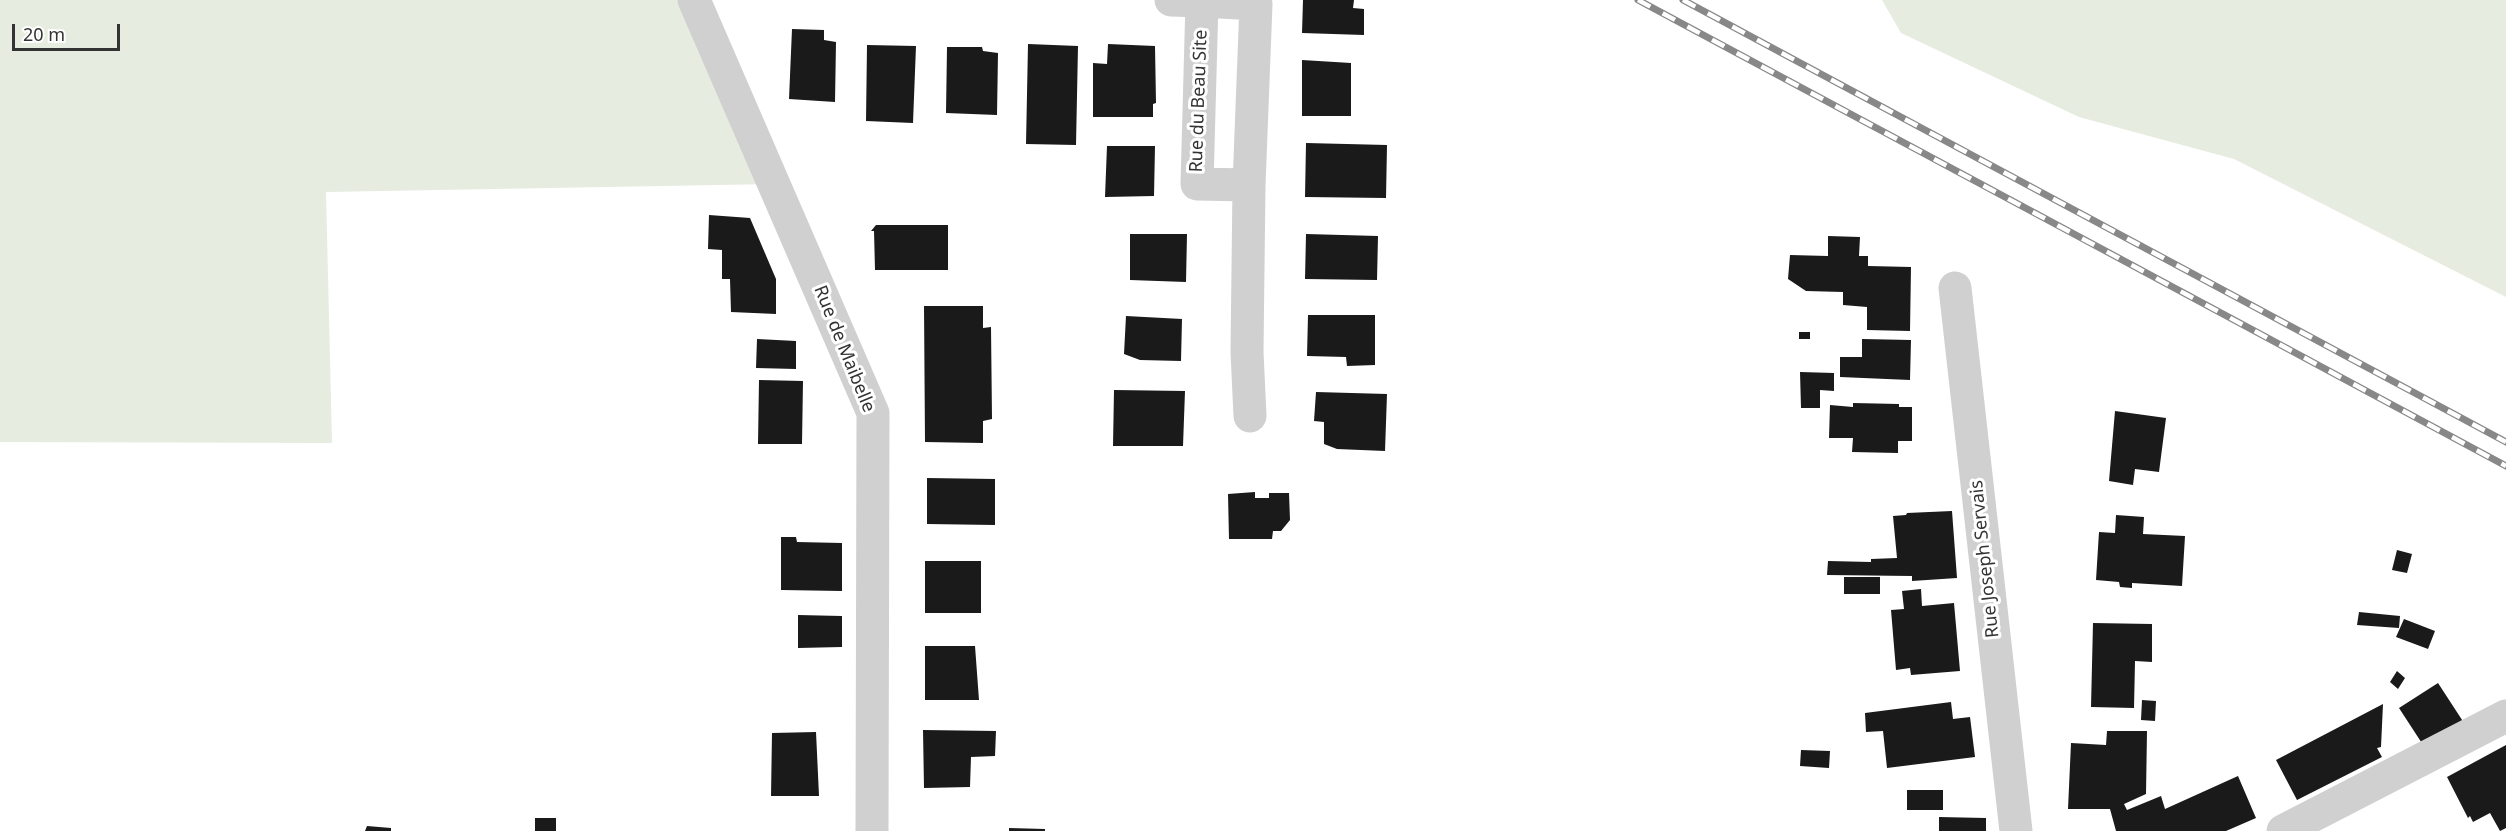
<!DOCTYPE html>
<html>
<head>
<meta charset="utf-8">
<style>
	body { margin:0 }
	#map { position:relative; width:2506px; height:831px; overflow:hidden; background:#fff; font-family:"Noto Sans",sans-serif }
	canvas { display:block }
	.scale { position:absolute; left:12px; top:24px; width:108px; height:27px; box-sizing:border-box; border:3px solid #333; border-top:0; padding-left:8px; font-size:18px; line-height:21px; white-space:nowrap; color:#333; -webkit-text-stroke:4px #fff; paint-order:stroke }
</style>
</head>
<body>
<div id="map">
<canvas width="2506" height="831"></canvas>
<div class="scale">20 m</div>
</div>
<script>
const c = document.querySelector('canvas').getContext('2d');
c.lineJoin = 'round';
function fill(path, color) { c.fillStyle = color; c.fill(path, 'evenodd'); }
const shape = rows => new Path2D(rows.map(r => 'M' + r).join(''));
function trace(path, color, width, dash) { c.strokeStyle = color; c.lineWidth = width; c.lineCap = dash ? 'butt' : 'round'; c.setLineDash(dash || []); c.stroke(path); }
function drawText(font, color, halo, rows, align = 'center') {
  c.font = font + ' "Noto Sans",sans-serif'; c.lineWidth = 6; c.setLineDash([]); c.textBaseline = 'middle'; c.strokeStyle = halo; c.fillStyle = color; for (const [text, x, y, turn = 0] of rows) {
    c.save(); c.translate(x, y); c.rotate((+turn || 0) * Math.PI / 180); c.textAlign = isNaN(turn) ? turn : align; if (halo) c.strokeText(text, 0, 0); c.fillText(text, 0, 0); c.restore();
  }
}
fill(shape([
	[0,0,694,0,773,184,326,192,332,443,0,442],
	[1882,0,2506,0,2506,297,2234,159,2079,117,1901,33]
]), '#e6ecdf');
fill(shape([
	[1303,0,1354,0,1353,8,1364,9,1364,35,1302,33],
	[792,29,824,30,824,40,836,42,835,102,789,99],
	[1028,44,1078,46,1076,145,1026,144],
	[1108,44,1155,46,1156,103,1153,104,1153,117,1093,117,1093,63,1107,64],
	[867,45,916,46,913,123,866,121],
	[947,47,982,47,983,51,998,53,997,115,946,113],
	[1302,60,1351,63,1351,116,1302,116],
	[1306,143,1387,145,1386,198,1305,197],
	[1107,146,1155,146,1154,196,1105,197],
	[709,215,750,218,776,279,776,314,731,312,730,279,722,279,722,250,708,249],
	[876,225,948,225,948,270,875,270,874,231,871,231],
	[1130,234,1187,234,1186,282,1130,280],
	[1306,234,1378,236,1377,280,1305,279],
	[1828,236,1860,237,1859,256,1868,256,1868,266,1911,267,1910,331,1867,330,1867,307,1843,305,1843,292,1806,291,1788,279,1790,255,1828,256],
	[924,306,983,306,983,328,991,327,992,419,983,421,983,443,925,442],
	[1308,315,1375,315,1375,365,1347,366,1346,357,1307,356],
	[1126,316,1182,319,1181,361,1140,360,1124,354],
	[1799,332,1810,332,1810,339,1799,339],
	[757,339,796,341,796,369,756,368],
	[1862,339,1911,340,1910,380,1840,377,1840,357,1862,357],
	[1800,372,1834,373,1834,391,1820,390,1820,408,1801,408],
	[759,380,803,381,802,444,758,444],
	[1114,390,1185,391,1183,446,1113,446],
	[1316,392,1387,394,1385,451,1337,449,1324,444,1324,422,1314,421],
	[1853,403,1899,404,1899,407,1912,407,1912,441,1898,441,1898,453,1852,452,1853,438,1829,438,1830,405,1853,407],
	[2115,411,2166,418,2159,472,2135,469,2133,485,2109,481],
	[927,478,995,479,995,525,927,524],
	[1255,492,1255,498,1269,498,1269,493,1289,493,1290,520,1281,531,1273,531,1272,539,1229,539,1228,494],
	[1952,511,1957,578,1912,581,1912,576,1827,575,1828,561,1871,562,1871,559,1897,558,1893,516,1906,515,1907,513],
	[2116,515,2144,517,2143,534,2185,536,2182,586,2132,583,2132,588,2120,587,2119,582,2096,580,2099,532,2115,533],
	[781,537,796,537,797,542,842,543,842,591,781,590],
	[2397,550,2412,554,2407,573,2392,570],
	[925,561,981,561,981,613,925,613],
	[1844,577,1880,577,1880,594,1844,594],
	[1921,589,1922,606,1954,603,1960,671,1911,675,1910,668,1896,670,1891,610,1904,609,1902,591],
	[2359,612,2400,616,2399,628,2357,625],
	[798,615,842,616,842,647,798,648],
	[2404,619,2435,631,2428,649,2396,637],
	[2093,623,2152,624,2152,662,2135,661,2134,708,2091,707],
	[925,646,975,646,979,700,925,700],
	[2397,671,2405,678,2398,689,2390,682],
	[2438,683,2466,726,2427,751,2399,708],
	[2142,700,2156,701,2155,721,2141,720],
	[1951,702,1953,719,1970,717,1975,757,1887,768,1883,731,1866,732,1865,713],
	[2383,704,2381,747,2377,748,2382,757,2297,800,2276,760],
	[923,730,996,731,995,756,971,757,970,787,924,788],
	[2107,731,2147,731,2146,794,2124,804,2127,810,2161,796,2165,809,2238,776,2256,818,2226,831,2116,831,2110,809,2068,809,2071,743,2106,745],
	[816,732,819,796,771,796,772,733],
	[2506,745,2506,828,2500,831,2490,813,2473,822,2470,816,2468,818,2447,777],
	[1801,750,1830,751,1829,768,1800,766],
	[1907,790,1943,790,1943,810,1907,810],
	[1939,817,1986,818,1986,831,1939,831],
	[535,818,556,818,556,831,535,831],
	[367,826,391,828,391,831,365,831],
	[1009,828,1045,829,1045,831,1009,831]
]), '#1a1a1a');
trace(shape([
	[694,0,873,413,872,831],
	[1171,0,1202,1,1256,4,1249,185,1197,184,1202,1],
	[1249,185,1247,352,1250,416],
	[1955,288,2016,831],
	[2283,831,2506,716]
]), '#d0d0d0', 33);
const rail = shape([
	[1638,0,2506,466],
	[1683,0,2506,442]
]);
trace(rail, '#888', 7);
trace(rail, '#fff', 4.5, [14]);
drawText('18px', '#333', '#fff', [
	["Rue du Beau Site",1199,101,-88],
	["Rue de Maibelle",844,349,68],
	["Rue Joseph Servais",1985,559,-96]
]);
</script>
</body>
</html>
